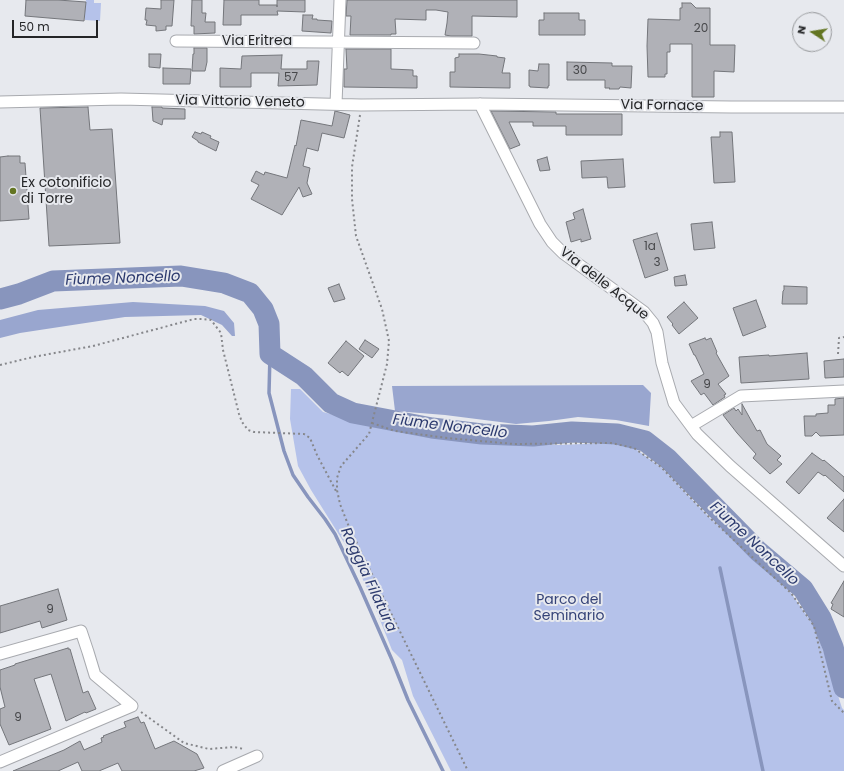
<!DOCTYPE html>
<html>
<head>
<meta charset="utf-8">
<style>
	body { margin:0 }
	#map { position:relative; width:844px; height:771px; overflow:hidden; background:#e7e9ee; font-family:Poppins,sans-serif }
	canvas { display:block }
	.north { position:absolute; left:792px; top:12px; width:40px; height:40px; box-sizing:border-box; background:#e7e9ee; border:1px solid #999b9e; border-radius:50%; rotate:282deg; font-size:11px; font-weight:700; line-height:16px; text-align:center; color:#242527 }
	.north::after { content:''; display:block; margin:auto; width:14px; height:18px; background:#637522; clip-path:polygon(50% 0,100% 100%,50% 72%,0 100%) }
	.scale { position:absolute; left:12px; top:20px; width:86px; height:18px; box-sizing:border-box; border:2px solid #242527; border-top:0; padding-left:5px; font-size:12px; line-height:14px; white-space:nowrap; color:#242527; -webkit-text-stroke:3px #e7e9ee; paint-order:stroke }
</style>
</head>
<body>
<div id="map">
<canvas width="844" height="771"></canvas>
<div class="north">N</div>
<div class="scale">50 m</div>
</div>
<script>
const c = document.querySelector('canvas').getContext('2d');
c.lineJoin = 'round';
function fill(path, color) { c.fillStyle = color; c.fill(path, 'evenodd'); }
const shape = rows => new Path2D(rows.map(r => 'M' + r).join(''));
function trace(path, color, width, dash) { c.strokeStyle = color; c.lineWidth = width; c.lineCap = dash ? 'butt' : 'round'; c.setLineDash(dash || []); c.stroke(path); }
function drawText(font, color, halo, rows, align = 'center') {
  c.font = font + ' Poppins,sans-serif'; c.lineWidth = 4; c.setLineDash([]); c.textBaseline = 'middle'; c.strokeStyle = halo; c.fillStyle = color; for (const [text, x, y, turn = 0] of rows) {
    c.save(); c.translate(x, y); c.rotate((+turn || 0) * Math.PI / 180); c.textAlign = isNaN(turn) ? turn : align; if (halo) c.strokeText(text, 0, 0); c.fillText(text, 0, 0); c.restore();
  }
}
fill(shape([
	[86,0,94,0,94,3,101,3,100,21,85,20,85,18,84,17],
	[291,389,300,389,323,412,395,431,447,438,514,444,557,445,611,443,634,448,661,467,710,518,757,561,791,593,814,626,827,661,842,708,844,710,844,771,451,771,413,696,402,660,392,650,368,590,348,549,311,490,298,466,290,419]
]), '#b5c2ea');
fill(shape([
	[133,302,205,306,224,311,234,323,235,336,232,336,222,325,201,315,125,317,20,333,0,338,0,320,38,310],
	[643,385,651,393,649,426,616,420,578,417,549,421,516,424,445,415,395,411,392,386]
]), '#99a6cf');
trace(shape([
	[270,354,269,393,284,451,293,475,308,497,325,519,335,534,360,587,392,660,408,700,443,771],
	[720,568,763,771]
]), '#8895bd', 3.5);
trace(shape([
	[0,299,19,294,53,281,181,276,224,283,250,293,263,309,269,324,270,354,304,376,331,403,353,413,432,428,482,434,533,436,572,432,617,434,645,441,668,459,758,551,803,589,821,618,833,647,844,688]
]), '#8895bd', 21);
const building = shape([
	[26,0,58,0,86,2,84,21,25,16,26,0],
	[161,0,174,0,172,26,166,26,166,30,156,31,156,26,146,25,147,20,145,20,146,8,161,9,161,0],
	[192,0,202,0,202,13,206,13,205,22,215,22,215,33,194,34,194,26,191,26,192,0],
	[224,0,259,0,259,5,277,5,277,7,277,0,305,0,305,12,277,11,278,15,241,15,241,25,223,25,224,0],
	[347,0,517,0,517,17,472,16,472,36,451,36,445,35,447,23,448,12,436,10,426,10,426,20,395,19,396,34,391,34,391,35,350,35,351,16,346,16,347,0],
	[682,3,691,3,696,8,710,8,710,45,735,45,734,72,714,71,714,97,692,97,692,44,670,44,670,52,667,52,667,74,665,74,665,77,648,77,647,46,648,19,680,20,680,8,682,8,682,3],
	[544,13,579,13,579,20,585,20,585,35,539,35,539,20,544,20,544,13],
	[303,15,313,15,312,19,317,19,317,20,332,21,331,33,302,31,303,15],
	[194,48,207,48,207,62,205,71,192,71,193,54,194,54,194,48],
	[346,49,391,49,391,69,413,70,413,76,417,76,417,88,344,87,344,69,347,69,346,49],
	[149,54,161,54,160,68,149,67,149,54],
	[459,54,479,54,497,56,497,57,505,58,502,73,510,73,510,88,450,87,450,72,455,72,455,58,459,57,459,54],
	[282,55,281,69,307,69,307,61,319,61,317,85,278,86,279,73,251,73,251,87,220,87,220,68,241,69,242,56,282,55],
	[567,62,612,63,612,66,632,66,631,88,620,87,619,89,609,89,610,88,605,88,605,80,567,80,567,62],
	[539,64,549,64,549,86,548,86,548,88,530,87,530,86,529,86,529,70,538,71,539,64],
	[163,68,191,69,190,84,163,84,163,68],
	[88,107,90,130,112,129,120,243,49,246,40,108,88,107],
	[152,107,162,107,162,108,185,109,185,119,163,119,162,125,153,121,152,107],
	[335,111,350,115,344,138,322,133,318,151,307,148,303,166,310,168,307,183,312,194,303,197,299,187,282,215,251,199,259,185,251,181,256,171,264,175,265,172,287,178,295,145,296,146,301,120,332,126,335,111],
	[491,111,556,112,556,114,622,114,622,135,566,135,566,126,533,126,533,122,509,122,520,145,510,149,491,111],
	[195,132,201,134,202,132,211,136,210,138,219,142,216,151,198,142,198,141,192,137,195,132],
	[720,132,732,132,735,182,714,183,711,137,720,137,720,132],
	[8,156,20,156,20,163,25,163,29,219,0,221,0,157,8,156],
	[547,157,550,170,540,171,537,160,547,157],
	[623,159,625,187,608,188,607,177,582,178,581,161,623,159],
	[583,209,591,239,581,242,581,239,571,242,566,222,575,219,573,213,583,209],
	[712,222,715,248,694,250,691,224,712,222],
	[657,233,668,270,645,278,633,240,657,233],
	[685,275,687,285,675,286,674,277,685,275],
	[339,284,345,299,334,302,328,288,339,284],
	[784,286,807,287,807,304,782,304,783,291,784,290,784,286],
	[756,300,766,327,743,336,733,308,756,300],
	[684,302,698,318,679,334,672,325,673,324,667,317,684,302],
	[705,338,706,340,711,338,717,352,716,353,729,376,718,384,726,394,724,395,725,397,713,405,704,393,701,395,691,381,704,374,695,355,694,355,689,344,705,338],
	[365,340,379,349,372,358,359,349,365,340],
	[346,341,364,356,348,376,342,371,340,373,328,363,346,341],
	[807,353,809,379,741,383,739,357,769,355,769,356,807,353],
	[844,359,844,377,825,378,824,361,844,359],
	[844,398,844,435,820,436,816,432,812,436,805,436,804,416,816,416,816,414,828,413,828,405,835,405,835,399,844,398],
	[742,404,757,431,760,430,767,444,781,456,777,460,782,464,770,474,753,458,756,454,737,433,723,415,734,408,736,411,738,409,742,415,742,404],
	[812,453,823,461,824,460,844,477,844,492,825,475,824,476,818,472,799,494,786,482,812,453],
	[844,499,844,532,827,518,844,499],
	[844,581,844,617,831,609,833,604,831,603,844,581],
	[58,589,67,620,42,628,40,621,0,633,0,606,58,589],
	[68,648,68,649,70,649,83,693,88,691,96,709,86,713,85,712,66,721,51,674,34,679,51,729,9,745,0,724,0,709,5,707,0,687,0,670,15,665,15,664,68,648],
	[138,717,141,723,144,722,155,749,174,741,197,754,204,768,194,771,122,771,118,763,99,771,82,771,78,762,58,771,13,771,64,750,80,741,84,750,102,742,101,738,104,737,103,736,126,727,124,722,138,717]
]);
fill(building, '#b0b1b7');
trace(building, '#74767b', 1);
const minor = shape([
	[176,41,474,43],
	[0,102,121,99,361,105,480,104,731,107,844,107],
	[336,104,339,27,340,0],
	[480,104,540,224,552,242,563,253,644,312,653,323,657,332,662,363,674,403,697,434,730,466,844,566],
	[691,426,741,396,844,391],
	[0,654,81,631,88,652,95,675,132,706,0,762],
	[223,771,257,756]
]);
trace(minor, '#a8aaaf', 13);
trace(shape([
	[360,115,352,167,352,199,356,236,382,309,389,341,387,364,369,434,341,466,337,478,337,490,340,504,349,527,468,771],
	[838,354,839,338,844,337],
	[0,365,33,357,93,346,194,319,202,319,211,320,221,333,223,350,239,414,242,422,248,430,254,432,304,434,310,438,317,455,336,491],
	[372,423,395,431,447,438,514,444,611,443,634,448,661,467,710,518,791,593,814,626,832,701,844,713],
	[141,712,184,743,209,749,234,747,244,749]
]), '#86878b', 2, [2, 3]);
trace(minor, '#fff', 11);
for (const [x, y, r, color] of [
	[13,191,4,"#637522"]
]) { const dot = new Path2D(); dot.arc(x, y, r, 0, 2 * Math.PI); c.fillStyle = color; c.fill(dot); trace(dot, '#e7e9ee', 1.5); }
drawText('12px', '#47484b', null, [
	["20",701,29],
	["30",580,71],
	["57",291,78],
	["1a",650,247],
	["3",657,263],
	["9",707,385],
	["9",50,610],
	["9",18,718]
]);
drawText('14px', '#242527', '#e7e9ee', [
	["Via Eritrea",257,41],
	["Via Vittorio Veneto",240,102,1],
	["Via Fornace",662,106,1],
	["Via delle Acque",604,284,38]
]);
drawText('14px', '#242527', '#e7e9ee', [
	["Ex cotonificio",21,183],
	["di Torre",21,199]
], 'left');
drawText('14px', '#354378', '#e7e9ee', [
	["Parco del",569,600],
	["Seminario",569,616]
]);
drawText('italic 15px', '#2c3a6e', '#e7e9ee', [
	["Fiume Noncello",123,279,-2],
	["Fiume Noncello",450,427,7],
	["Fiume Noncello",754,544,43],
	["Roggia Filatura",368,580,65]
]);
</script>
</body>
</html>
